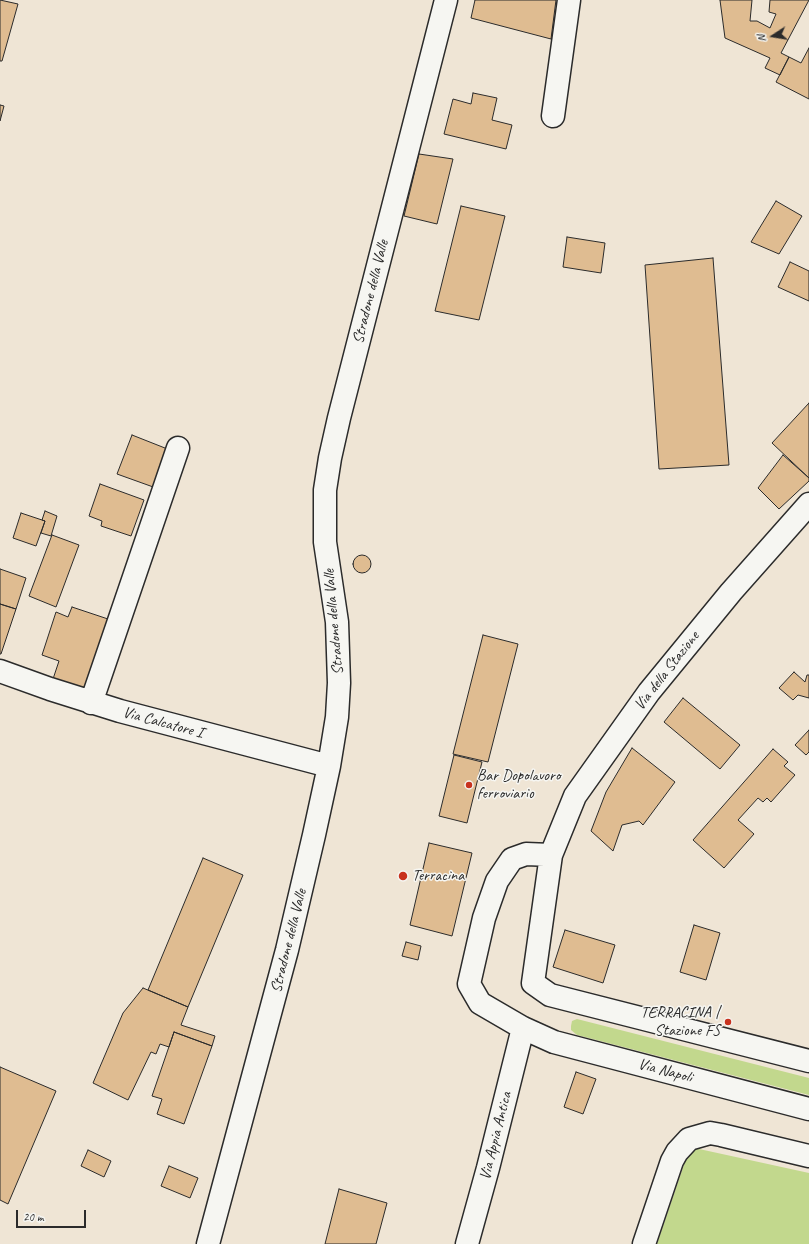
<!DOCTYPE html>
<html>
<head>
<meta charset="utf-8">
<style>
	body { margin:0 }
	#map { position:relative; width:809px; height:1244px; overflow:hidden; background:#efe5d5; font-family:Caveat,sans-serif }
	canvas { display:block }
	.north { position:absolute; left:753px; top:16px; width:40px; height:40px; -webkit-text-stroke:3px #f6f6f2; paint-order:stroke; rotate:258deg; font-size:11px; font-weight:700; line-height:16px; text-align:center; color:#2b2b2b }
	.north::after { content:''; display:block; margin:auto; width:14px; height:18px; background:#2b2b2b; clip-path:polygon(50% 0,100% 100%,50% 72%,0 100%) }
	.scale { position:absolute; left:16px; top:1210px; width:70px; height:18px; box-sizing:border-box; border:2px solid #2b2b2b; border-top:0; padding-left:5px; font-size:12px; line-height:14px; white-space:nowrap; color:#2b2b2b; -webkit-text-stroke:3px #f6f6f2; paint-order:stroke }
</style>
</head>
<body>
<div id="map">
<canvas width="809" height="1244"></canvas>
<div class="north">N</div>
<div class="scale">20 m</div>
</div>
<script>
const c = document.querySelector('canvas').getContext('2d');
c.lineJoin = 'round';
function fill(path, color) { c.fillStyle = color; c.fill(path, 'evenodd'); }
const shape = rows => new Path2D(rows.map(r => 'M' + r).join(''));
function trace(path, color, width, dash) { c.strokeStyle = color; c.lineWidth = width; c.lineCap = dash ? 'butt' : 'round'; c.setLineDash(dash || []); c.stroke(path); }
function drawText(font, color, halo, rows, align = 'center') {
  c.font = font + ' Caveat,sans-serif'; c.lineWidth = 3; c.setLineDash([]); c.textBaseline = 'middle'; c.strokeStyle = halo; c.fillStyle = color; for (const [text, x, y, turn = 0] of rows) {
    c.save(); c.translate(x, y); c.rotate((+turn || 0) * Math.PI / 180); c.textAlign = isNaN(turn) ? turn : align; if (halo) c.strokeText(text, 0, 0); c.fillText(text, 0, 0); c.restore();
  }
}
fill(shape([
	[577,1019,809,1078,809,1095,577,1035,571,1030,571,1026,572,1021],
	[690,1147,809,1173,809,1244,657,1244]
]), '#c2d88d');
const building = shape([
	[0,0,18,4,2,61,0,61,0,0],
	[475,0,556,0,551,39,471,18,475,0],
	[720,0,752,0,750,21,757,21,770,28,776,14,769,12,770,0,809,0,781,53,789,57,780,75,765,68,770,58,725,38,720,0],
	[809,48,809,99,776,82,789,57,801,63,809,48],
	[473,93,497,98,492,120,512,125,506,149,444,134,453,99,471,104,473,93],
	[0,105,4,106,0,121,0,105],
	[419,154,453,159,437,224,404,216,419,154],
	[776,201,802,216,779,254,751,242,776,201],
	[461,206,505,216,479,320,435,311,461,206],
	[567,237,605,243,601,273,563,267,567,237],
	[713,258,729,465,659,469,645,265,713,258],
	[790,262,809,271,809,301,778,287,790,262],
	[809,403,809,478,772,443,809,403],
	[132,435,170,450,156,488,117,474,132,435],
	[783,455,809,478,809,481,779,509,758,488,783,455],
	[100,484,144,500,131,536,101,526,102,521,89,516,100,484],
	[45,511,57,516,51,536,41,533,45,521,42,520,45,511],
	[21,513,45,521,36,546,13,538,21,513],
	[52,535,79,545,56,607,29,596,52,535],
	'353 564a9 9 0 1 1 18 0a9 9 0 1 1-18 0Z',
	[0,569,26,578,16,609,0,604,0,569],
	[0,604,16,609,1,654,0,654,0,604],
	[72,607,108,619,82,696,51,685,59,661,42,655,56,612,68,617,72,607],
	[483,635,518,644,488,762,453,754,483,635],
	[794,672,805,682,807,675,809,675,809,698,798,695,793,700,779,688,794,672],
	[683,698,740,745,720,769,664,722,683,698],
	[809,730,809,752,806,755,795,745,809,730],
	[632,748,675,782,643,825,639,821,622,825,613,851,591,831,606,792,632,748],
	[773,749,788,762,784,766,795,775,771,802,767,798,763,802,758,798,738,820,754,834,724,868,693,840,773,749],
	[454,755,482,762,467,823,439,816,454,755],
	[429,843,472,853,452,936,410,925,429,843],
	[203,858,243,875,188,1007,148,990,203,858],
	[694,925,720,933,706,980,680,972,694,925],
	[565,930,615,945,603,983,553,967,565,930],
	[406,942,421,946,418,960,402,956,406,942],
	[143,988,188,1007,181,1025,215,1036,212,1046,174,1032,169,1047,160,1044,156,1054,151,1052,128,1100,93,1083,123,1013,143,988],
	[174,1032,212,1046,184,1124,157,1114,162,1099,152,1096,174,1032],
	[0,1067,56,1091,8,1204,0,1200,0,1067],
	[576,1072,596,1079,583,1114,564,1107,576,1072],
	[88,1150,111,1161,104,1177,81,1166,88,1150],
	[169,1166,198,1178,190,1198,161,1186,169,1166],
	[339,1189,387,1203,376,1244,325,1244,339,1189]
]);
fill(building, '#dfbc91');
trace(building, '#2b2b2b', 1);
const minor = shape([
	[553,116,569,0],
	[809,504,731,592,649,692,575,796,551,855,533,983,550,995,809,1061],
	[0,671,50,689,120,711,329,766],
	[91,703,178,448],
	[551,855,526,854,512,859,497,881,484,918,469,984,480,1003,523,1028,554,1042,809,1109],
	[208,1244,287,950,314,835,329,766,337,717,339,683,337,622,325,542,325,490,330,458,339,418,446,0],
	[467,1244,488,1168,523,1028],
	[644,1244,672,1161,677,1152,689,1139,710,1133,721,1135,809,1156]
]);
trace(minor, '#2b2b2b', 25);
trace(minor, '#f6f6f2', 22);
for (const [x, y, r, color] of [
	[469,785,4,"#c8321e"],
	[403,876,5,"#c8321e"],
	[728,1022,4,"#c8321e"]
]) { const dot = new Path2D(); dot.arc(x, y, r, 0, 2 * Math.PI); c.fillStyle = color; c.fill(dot); trace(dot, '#f6f6f2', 1.5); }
drawText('16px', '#2b2b2b', '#f6f6f2', [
	["Stradone della Valle",371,292,-76],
	["Stradone della Valle",334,622,-95],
	["Via della Stazione",667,671,-52],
	["Via Calcatore I",163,723,15],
	["Stradone della Valle",289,941,-76],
	["Via Napoli",665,1071,15],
	["Via Appia Antica",496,1136,-76]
]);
drawText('16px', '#2b2b2b', '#f6f6f2', [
	["Bar Dopolavoro",477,776],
	["ferroviario",477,794],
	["Terracina",412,876],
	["TERRACINA |",720,1013,"right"],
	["Stazione FS",720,1031,"right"]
], 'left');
</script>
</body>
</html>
